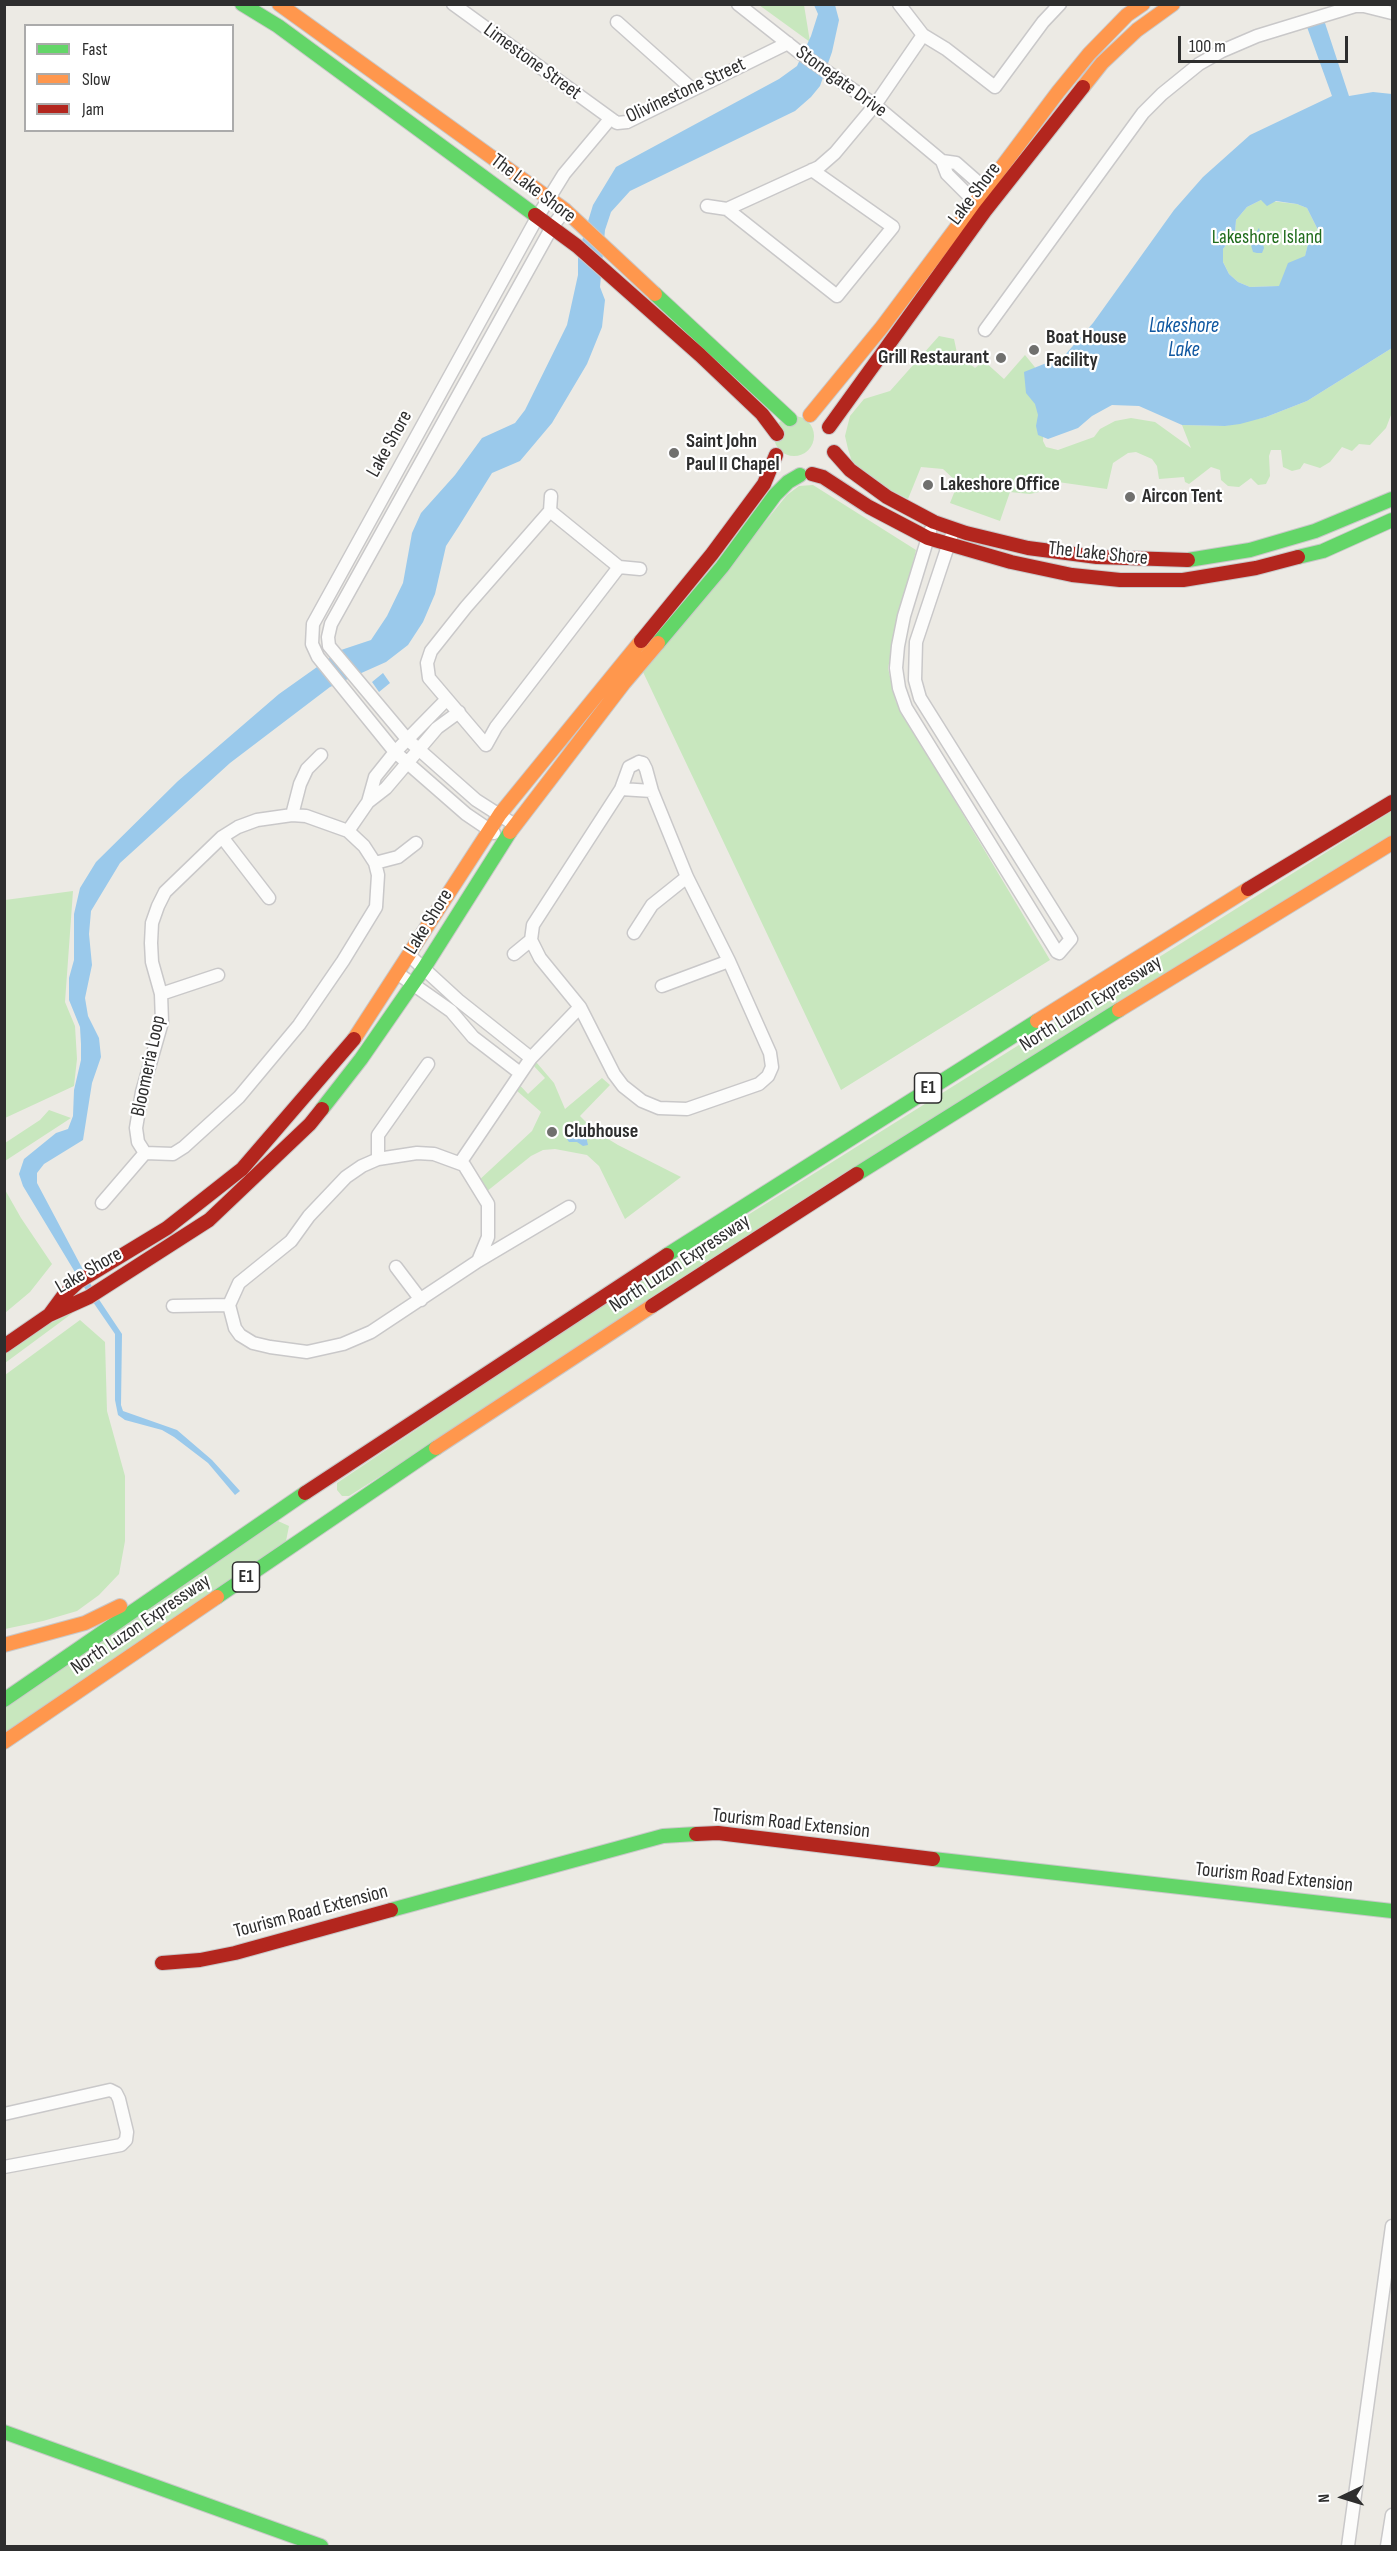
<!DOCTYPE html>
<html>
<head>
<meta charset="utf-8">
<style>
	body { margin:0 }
	#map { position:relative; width:1397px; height:2551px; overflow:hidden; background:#eceae4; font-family:"Sofia Sans Condensed",sans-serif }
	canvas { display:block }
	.frame { position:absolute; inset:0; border:6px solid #2e2e2e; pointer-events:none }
	.legend { position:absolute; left:24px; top:24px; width:210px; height:108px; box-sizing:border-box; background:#fff; border:2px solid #ababab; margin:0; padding:8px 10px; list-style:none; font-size:18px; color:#2e2e2e }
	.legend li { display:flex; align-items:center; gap:12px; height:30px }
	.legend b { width:30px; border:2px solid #ababab }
	.north { position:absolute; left:1313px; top:2467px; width:60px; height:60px; -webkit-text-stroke:4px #fff; paint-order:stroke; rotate:266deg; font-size:16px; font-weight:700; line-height:24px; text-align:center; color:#2e2e2e }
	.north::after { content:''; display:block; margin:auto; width:21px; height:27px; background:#2e2e2e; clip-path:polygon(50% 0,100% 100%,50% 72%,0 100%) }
	.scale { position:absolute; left:1178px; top:36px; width:170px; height:27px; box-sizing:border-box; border:3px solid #2e2e2e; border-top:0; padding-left:8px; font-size:18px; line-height:21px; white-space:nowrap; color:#2e2e2e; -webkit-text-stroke:4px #fff; paint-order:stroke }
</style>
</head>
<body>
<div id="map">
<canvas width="1397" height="2551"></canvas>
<div class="frame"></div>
<ul class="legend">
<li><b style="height:8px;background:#63d668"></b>Fast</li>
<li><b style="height:8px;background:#ff974d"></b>Slow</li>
<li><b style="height:8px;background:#b3261e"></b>Jam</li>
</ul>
<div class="north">N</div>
<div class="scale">100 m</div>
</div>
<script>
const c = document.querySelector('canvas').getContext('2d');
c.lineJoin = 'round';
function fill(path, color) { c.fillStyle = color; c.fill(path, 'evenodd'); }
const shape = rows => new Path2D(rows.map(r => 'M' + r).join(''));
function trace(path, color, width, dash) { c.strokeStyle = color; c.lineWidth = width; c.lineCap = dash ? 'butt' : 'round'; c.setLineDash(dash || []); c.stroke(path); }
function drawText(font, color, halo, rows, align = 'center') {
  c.font = font + ' "Sofia Sans Condensed",sans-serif'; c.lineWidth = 4.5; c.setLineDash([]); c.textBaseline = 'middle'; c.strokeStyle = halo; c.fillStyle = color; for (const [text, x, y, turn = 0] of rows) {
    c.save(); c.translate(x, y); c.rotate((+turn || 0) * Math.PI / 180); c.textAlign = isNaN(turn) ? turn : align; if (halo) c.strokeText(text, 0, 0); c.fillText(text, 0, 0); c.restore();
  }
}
fill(shape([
	[759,5,804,5,810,42],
	[1261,200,1297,204,1307,208,1318,230,1308,244,1305,257,1284,275,1280,286,1250,287,1238,282,1229,274,1223,262,1223,249,1235,233,1236,220,1247,207],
	[939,336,954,339,957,353,975,368,984,361,1004,379,1025,355,1038,371,1044,426,1043,441,1046,447,1058,450,1094,437,1100,429,1115,421,1131,418,1155,422,1191,448,1182,425,1225,426,1266,417,1307,401,1392,348,1391,415,1386,428,1370,445,1359,444,1352,451,1342,447,1330,462,1320,468,1304,463,1300,469,1292,471,1283,467,1281,450,1271,450,1269,456,1270,476,1266,484,1258,485,1251,478,1239,487,1228,486,1221,480,1220,470,1211,467,1189,484,1185,482,1184,477,1159,479,1157,466,1152,459,1136,452,1128,453,1113,463,1107,489,1044,480,1039,492,1030,494,1010,492,1000,521,950,503,958,483,943,469,921,467,908,499,878,484,853,465,848,449,845,436,850,416,864,399,890,391],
	'774 436a20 20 0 1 1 40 0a20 20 0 1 1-40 0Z',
	[813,485,916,550,888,668,896,702,1050,960,841,1090,643,672,787,495,799,486],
	[1392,811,1392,837,349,1496,342,1496,337,1490,337,1483,566,1329],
	[73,891,65,1002,75,1026,77,1059,74,1086,5,1118,5,900],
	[531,1056,554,1083,565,1109,602,1078,610,1085,580,1116,595,1131,618,1145,681,1177,625,1219,599,1166,587,1155,555,1149,543,1150,531,1156,486,1192,477,1182,532,1131,541,1112,508,1083,515,1080,528,1094,545,1078,532,1064],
	[49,1110,71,1118,5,1161,5,1143,40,1120],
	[4,1188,21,1218,52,1264,30,1292,5,1313],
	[74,1312,5,1363,5,1345],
	[80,1320,105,1342,107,1411,125,1476,125,1541,119,1574,99,1595,77,1611,43,1621,5,1629,5,1375],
	[278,1521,289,1526,286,1541,5,1734,5,1706]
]), '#c8e7be');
fill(shape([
	[814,5,835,5,839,20,832,52,820,86,811,97,795,111,630,191,611,212,605,230,600,287,605,300,602,327,587,364,552,423,520,461,492,473,459,526,446,546,435,594,423,622,408,645,386,662,330,687,230,763,120,863,91,911,89,934,92,965,85,998,88,1016,99,1038,101,1057,92,1083,83,1140,44,1164,37,1173,37,1183,98,1298,122,1334,121,1405,123,1411,177,1430,212,1460,240,1491,235,1495,208,1463,174,1437,162,1430,125,1420,118,1415,115,1400,115,1334,93,1302,23,1186,19,1174,24,1159,56,1133,68,1129,73,1116,74,1090,81,1060,81,1044,80,1027,69,1000,69,978,74,960,74,914,80,888,96,862,178,781,279,694,341,650,371,640,387,616,403,583,412,533,421,513,455,475,482,438,515,423,525,410,567,325,578,275,578,254,593,205,616,167,779,79,797,66,811,36,818,14],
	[1324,20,1349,96,1373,92,1392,94,1392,348,1307,401,1266,417,1240,424,1225,426,1182,425,1139,406,1112,405,1092,416,1078,428,1048,439,1038,435,1036,426,1038,415,1035,404,1026,393,1024,372,1064,356,1093,323,1174,210,1203,177,1250,135,1332,96,1307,27],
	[1261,200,1267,206,1276,201,1297,204,1307,208,1318,230,1308,244,1305,256,1288,263,1279,286,1250,287,1238,282,1229,274,1223,262,1223,249,1235,233,1236,220,1247,207],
	[1259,228,1264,248,1262,253,1257,253,1253,252,1250,242],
	[383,673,390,683,379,692,372,682],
	[567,1125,571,1125,586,1136,588,1145,583,1146,577,1142,569,1142,567,1139,568,1133,565,1130]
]), '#9ac9eb');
const street = shape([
	[453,4,617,123,627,122,788,43],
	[738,4,800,53,875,105,942,161,947,174,979,206],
	[899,4,923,35,946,49,995,87,1043,22,1060,4],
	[617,22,692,89],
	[942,161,956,163,989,192],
	[707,206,727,209,819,167,835,153,875,105,923,35],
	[727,209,837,296,893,227,812,170],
	[985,330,1143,113,1162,94,1199,64,1222,51,1257,36,1355,6,1364,6,1392,13],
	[550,511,619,567,496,727,486,745,429,678,427,663,431,651,466,607,550,511,551,496],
	[930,531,904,616,898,646,896,668,899,688,906,708,1057,952,1059,953,1071,939,920,698,915,680,916,642,951,537],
	[619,567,640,569],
	[639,762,643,763,646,769,652,791,687,877,729,961,770,1053,772,1067,768,1076,759,1084,687,1109,659,1108,642,1101,623,1086,614,1074,580,1007,540,958,531,940,533,925,621,789,629,767,639,762],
	[621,789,652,791],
	[368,802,375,777,395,752,447,699],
	[292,815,306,816,348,831,364,846,375,863,378,875,376,907,343,961,299,1025,239,1097,184,1147,173,1154,145,1153,138,1142,136,1128,142,1092,162,1022,161,994,152,962,151,943,152,923,158,906,165,892,222,837,238,827,257,820,292,815],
	[292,815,300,784,307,769,321,755],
	[515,825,476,800,407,739,329,646,328,637,331,624,552,227,565,210],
	[348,831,368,802,386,788,437,728,459,712],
	[494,833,466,814,395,752,318,657,312,644,313,624,538,216,564,174,610,119],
	[222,837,269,898],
	[375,863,398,857,416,843],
	[634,933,652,905,687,877],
	[514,954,531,940],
	[410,956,458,1000,531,1058],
	[397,973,451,1011,473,1037,520,1073],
	[662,986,729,961],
	[161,994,218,975],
	[417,1153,434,1154,464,1165,488,1204,488,1237,478,1261,371,1332,343,1344,307,1352,270,1347,253,1343,240,1335,235,1328,229,1305,239,1283,291,1241,309,1216,346,1177,362,1166,378,1159,417,1153],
	[378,1159,378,1135,428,1064],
	[460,1163,531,1058,580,1007],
	[102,1203,145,1153],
	[478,1261,569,1207],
	[396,1267,421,1300],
	[173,1306,229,1305],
	[4,2114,110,2090,116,2093,119,2099,127,2132,126,2140,121,2145,4,2167],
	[1348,2546,1392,2226],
	[1387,2546,1392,2515]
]);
const fast = shape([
	[242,4,278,26,535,215],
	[655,294,790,419],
	[1298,557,1323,551,1392,520],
	[1188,560,1250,550,1315,531,1392,499],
	[658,643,722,567,775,495,788,482,800,475],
	[322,1109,361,1059,424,968,510,832],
	[857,1174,1119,1010],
	[667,1255,1037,1021],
	[217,1597,436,1448],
	[4,1700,305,1493],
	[933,1859,1392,1911],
	[391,1910,663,1836,696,1834],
	[4,2432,321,2546]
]);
const slow = shape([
	[279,4,565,210,655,294],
	[1083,87,1102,63,1137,30,1173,4],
	[810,415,882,327,1058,92,1089,54,1127,15,1143,4],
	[510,832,624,683,658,643],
	[1119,1010,1392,843],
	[1037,1021,1248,889],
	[354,1039,500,814,641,641],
	[436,1448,652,1306],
	[4,1645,85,1623,120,1606],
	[4,1742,217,1597]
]);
const jam = shape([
	[535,215,577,246,700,355,762,414,777,434],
	[829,427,985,211,1083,87],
	[834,452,850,470,887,497,934,522,966,533,1028,548,1097,557,1188,560],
	[812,474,823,477,869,507,928,538,1011,562,1072,575,1120,580,1183,580,1256,568,1298,557],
	[641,641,712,554,764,484,776,455],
	[1248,889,1392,802],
	[652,1306,857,1174],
	[50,1314,64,1295,78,1282,167,1228,242,1169,354,1039],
	[4,1346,49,1315,89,1297,209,1220,310,1124,322,1109],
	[305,1493,667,1255],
	[696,1834,718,1833,933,1859],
	[162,1963,200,1960,235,1953,391,1910]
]);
trace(street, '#c9c8c9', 15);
trace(fast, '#c9c8c9', 16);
trace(slow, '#c9c8c9', 16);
trace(jam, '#c9c8c9', 16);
trace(street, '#fcfcfb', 12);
trace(fast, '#63d668', 14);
trace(slow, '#ff974d', 14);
trace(jam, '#b3261e', 14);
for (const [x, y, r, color] of [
	[1034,350,6,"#70706e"],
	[1001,358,6,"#70706e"],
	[674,453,6,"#70706e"],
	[928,485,6,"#70706e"],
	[1130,497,6,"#70706e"],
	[552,1132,6,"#70706e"]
]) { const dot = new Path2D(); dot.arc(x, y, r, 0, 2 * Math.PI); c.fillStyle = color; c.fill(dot); trace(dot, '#fff', 2); }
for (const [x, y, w] of [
	[928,1088,27],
	[246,1577,27]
]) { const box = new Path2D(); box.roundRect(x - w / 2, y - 15, w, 30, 4.5); c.fillStyle = '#fff'; c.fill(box); trace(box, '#2e2e2e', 1.5); }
drawText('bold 18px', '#2e2e2e', null, [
	["E1",928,1088],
	["E1",246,1577]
]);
drawText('20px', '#2e2e2e', '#fff', [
	["Limestone Street",532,62,36],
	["Stonegate Drive",841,82,36],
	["Olivinestone Street",686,91,-25],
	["The Lake Shore",533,189,37],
	["Lake Shore",975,194,-53],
	["Lake Shore",390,444,-61],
	["The Lake Shore",1098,554,6],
	["Lake Shore",429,922,-58],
	["North Luzon Expressway",1091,1004,-32],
	["Bloomeria Loop",149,1066,-78],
	["North Luzon Expressway",680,1264,-33],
	["Lake Shore",89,1271,-30],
	["North Luzon Expressway",141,1625,-34],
	["Tourism Road Extension",791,1824,6],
	["Tourism Road Extension",1274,1878,6],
	["Tourism Road Extension",311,1912,-15]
]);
drawText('20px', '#206c1c', '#fff', [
	["Lakeshore Island",1267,238]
]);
drawText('bold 20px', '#2e2e2e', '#fff', [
	["Boat House",1046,338],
	["Facility",1046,361],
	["Grill Restaurant",989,358,"right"],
	["Saint John",686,442],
	["Paul II Chapel",686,465],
	["Lakeshore Office",940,485],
	["Aircon Tent",1142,497],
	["Clubhouse",564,1132]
], 'left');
drawText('italic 21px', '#0f57a0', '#fff', [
	["Lakeshore",1184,327],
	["Lake",1184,351]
]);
</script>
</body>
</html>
